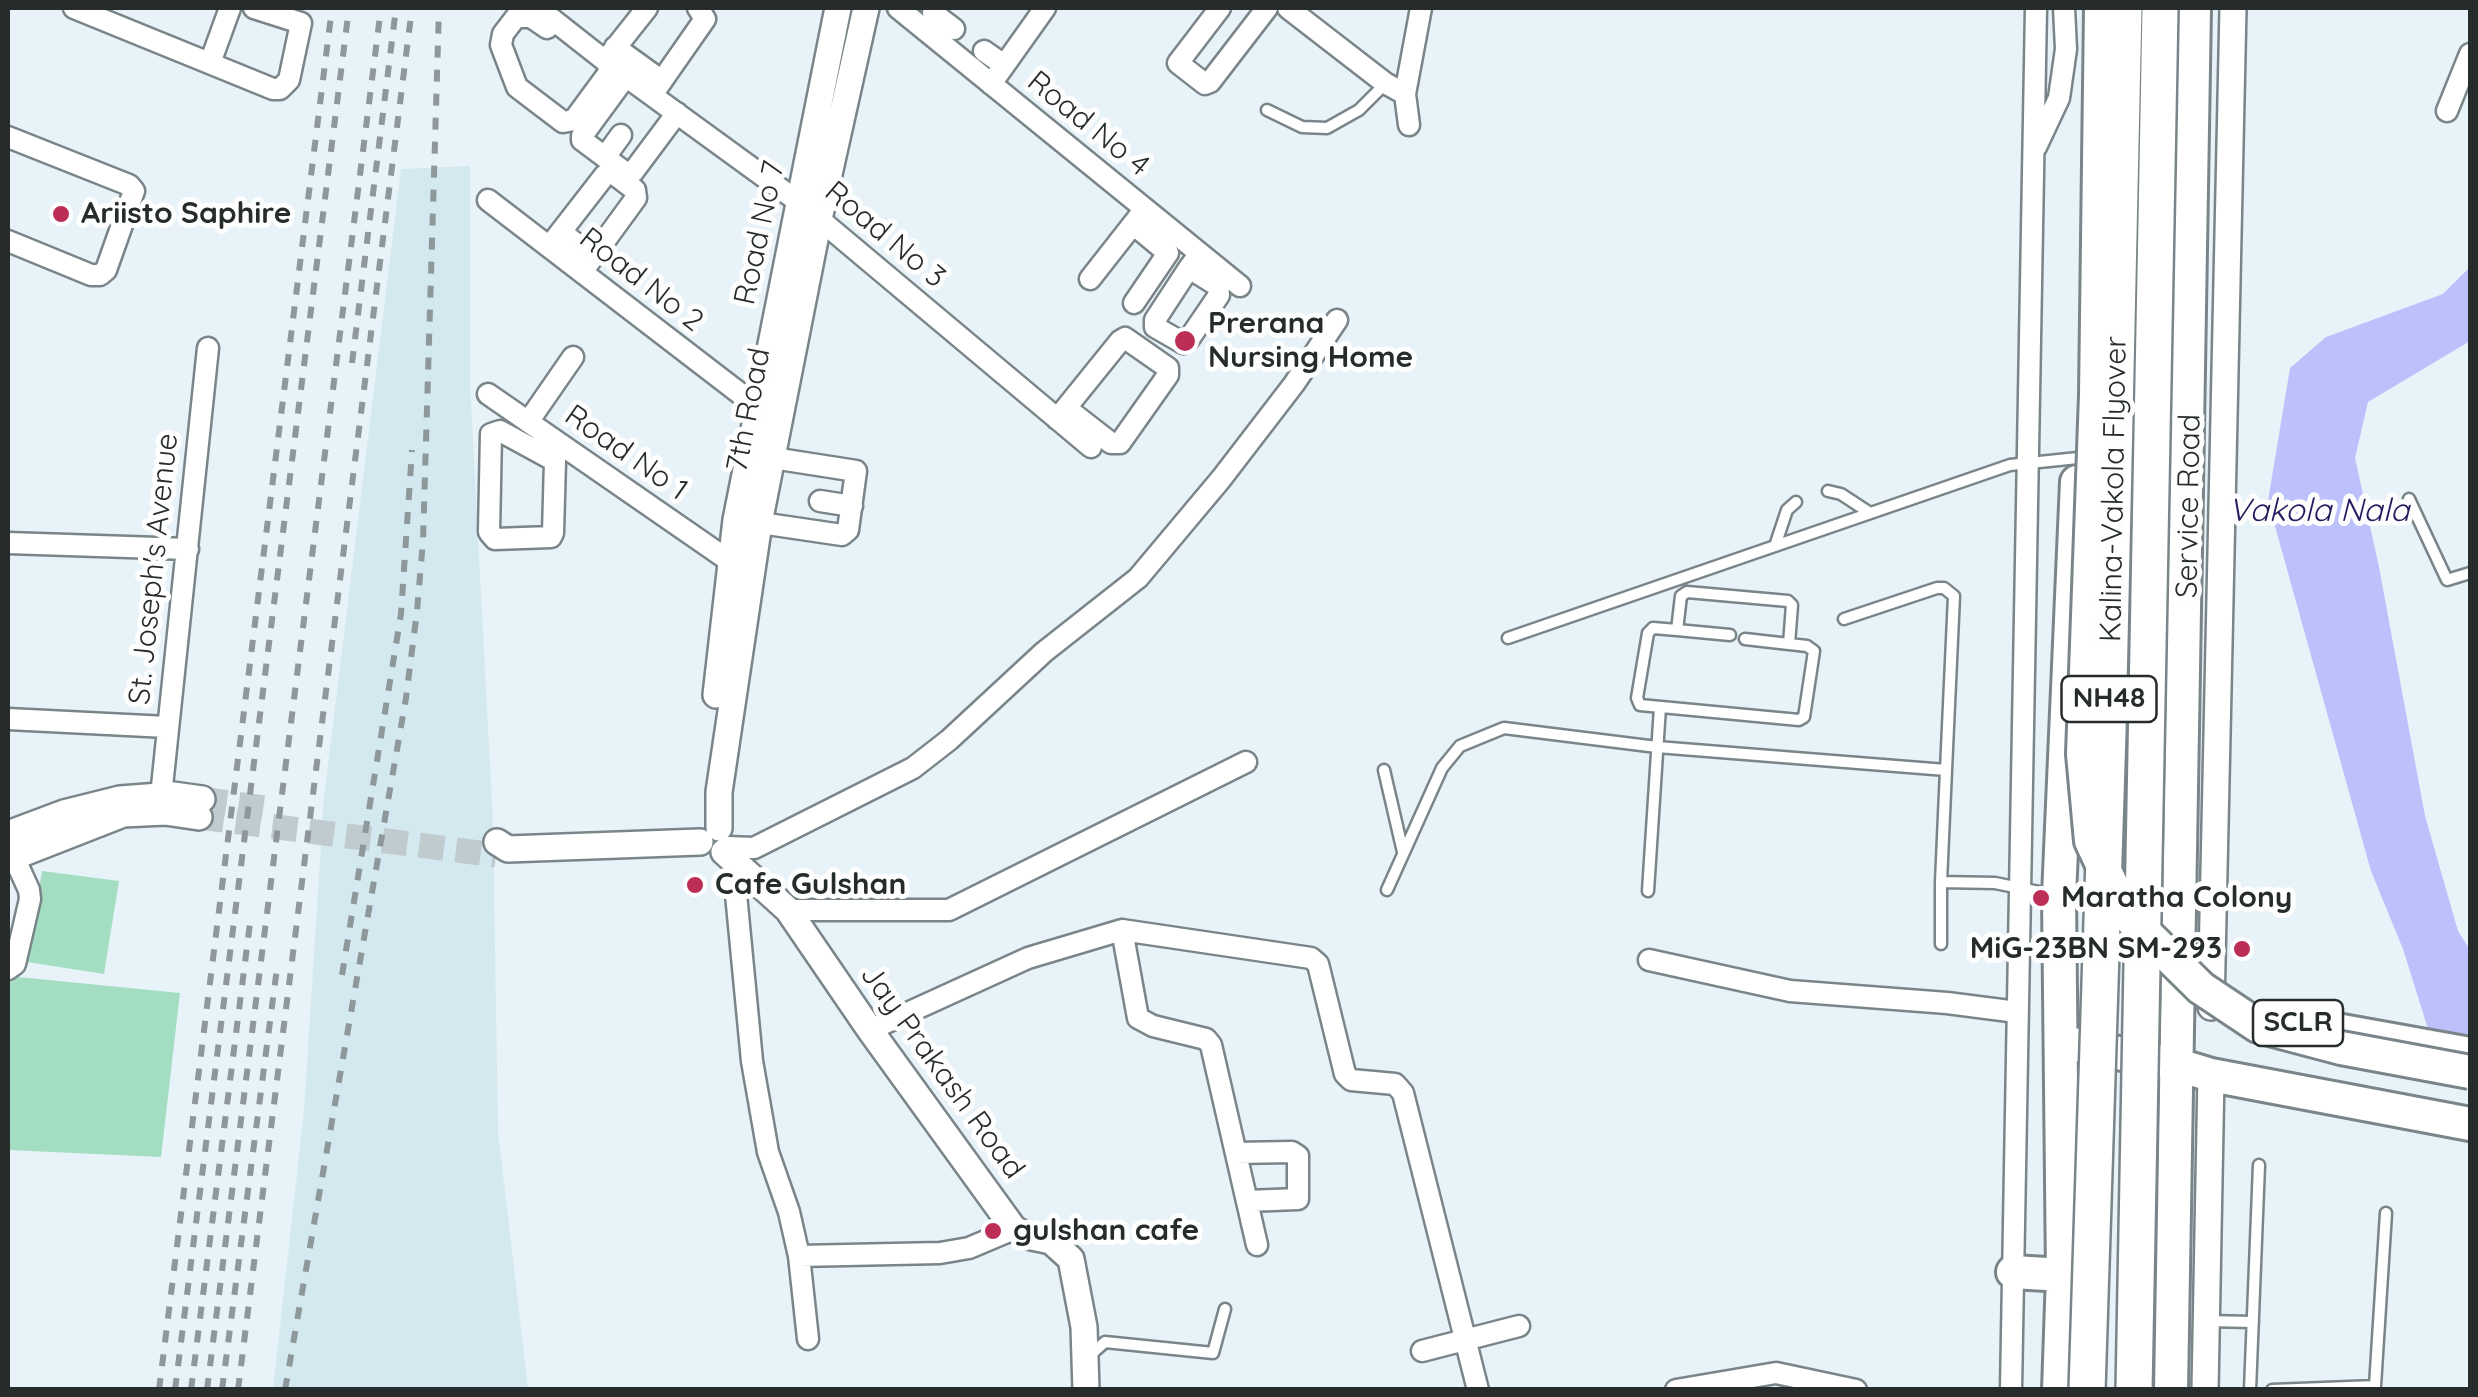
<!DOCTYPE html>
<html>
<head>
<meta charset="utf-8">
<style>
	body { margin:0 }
	#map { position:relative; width:2478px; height:1397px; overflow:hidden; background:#e7f3f8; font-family:Quicksand,sans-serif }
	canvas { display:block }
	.frame { position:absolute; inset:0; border:10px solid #262b2c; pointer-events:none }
</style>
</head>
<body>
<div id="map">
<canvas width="2478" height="1397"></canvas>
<div class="frame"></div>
</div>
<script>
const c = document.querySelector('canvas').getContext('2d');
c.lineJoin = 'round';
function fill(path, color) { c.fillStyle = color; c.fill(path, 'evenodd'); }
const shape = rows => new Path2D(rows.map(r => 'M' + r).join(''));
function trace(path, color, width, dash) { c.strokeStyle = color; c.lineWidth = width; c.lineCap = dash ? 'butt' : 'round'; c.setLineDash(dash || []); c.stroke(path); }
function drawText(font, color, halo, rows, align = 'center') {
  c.font = font + ' Quicksand,sans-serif'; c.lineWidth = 10; c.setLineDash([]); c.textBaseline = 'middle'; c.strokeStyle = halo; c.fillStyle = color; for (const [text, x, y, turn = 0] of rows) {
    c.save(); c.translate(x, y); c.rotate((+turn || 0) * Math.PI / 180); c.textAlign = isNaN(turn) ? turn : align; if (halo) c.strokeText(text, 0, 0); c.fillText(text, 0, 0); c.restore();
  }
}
fill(shape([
	[470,166,470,383,493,824,498,1131,528,1389,273,1390,304,1111,324,798,401,169]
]), '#d4e8f0');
fill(shape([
	[42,871,119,881,104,974,27,962],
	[8,976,180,993,161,1157,8,1150]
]), '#a3dec3');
fill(shape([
	[2470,267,2470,341,2368,402,2355,458,2379,567,2425,816,2458,931,2470,950,2470,1094,2461,1064,2429,1032,2403,949,2371,871,2268,501,2290,368,2326,337,2443,294]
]), '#bcc1fb');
trace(shape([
	[202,799,271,809],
	[199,817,496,855]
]), '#c0cbcf', 25, [25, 12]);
const service = shape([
	[1267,110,1302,127,1327,128,1359,110,1385,84],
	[1828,491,1841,494,1870,513],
	[2409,499,2447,580,2470,573],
	[1775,546,1787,510,1796,502],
	[1687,592,1788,601,1792,605,1789,644,1807,646,1814,651,1804,717,1799,720,1640,705,1637,698,1648,633,1653,628,1677,630,1681,596,1687,592],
	[1844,619,1937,588,1944,588,1954,596,1946,770],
	[1677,630,1730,635],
	[1508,638,2010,465,2078,458],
	[1745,639,1789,644],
	[1384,770,1403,852],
	[1387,890,1442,768,1460,746,1504,728,1657,747,1946,770,1941,882,1995,883,2054,895],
	[1648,891,1660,707],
	[1941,944,1941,882],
	[2207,1321,2253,1322],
	[1089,1356,1105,1342,1213,1353,1225,1309],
	[2250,1390,2259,1165],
	[2272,1390,2375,1386,2386,1213]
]);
const minor = shape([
	[74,8,273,89,280,89,289,80,301,23,254,8],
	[538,8,613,67,800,203,1091,447],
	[898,8,1240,286],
	[1220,8,1178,63,1205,84,1210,82,1267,8],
	[1288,8,1385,83,1405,94,1421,8],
	[933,13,954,29],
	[547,28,531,17,516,17,503,34,501,45,517,87,563,122,574,120,613,67],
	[615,47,662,81],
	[984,51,1004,65],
	[605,61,647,8],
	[210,63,230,8],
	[626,76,582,136,582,140,626,173,633,172,677,113],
	[991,84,1045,8],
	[1405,94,1409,125],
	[652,95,705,19,698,8],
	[2447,111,2470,54],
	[8,137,129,185,134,191,106,270,100,275,91,275,8,241],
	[2036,147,2059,98,2066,49,2064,8],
	[605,157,621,135],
	[488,200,768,415],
	[1133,224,1168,253,1134,303],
	[561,232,593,257],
	[549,247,605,175,614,174,635,190,636,198,582,272],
	[1189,268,1218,286,1219,295,1189,339,1183,343,1155,327,1155,320,1189,268,1192,264,1199,254],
	[1090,279,1141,214],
	[488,394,741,569],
	[1057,419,1120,341,1125,338,1168,368,1168,375,1120,443,1111,443,1066,408],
	[528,422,573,357],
	[555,461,500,431,491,434,489,532,495,539,551,537,553,533,555,461,555,442],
	[820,501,852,506],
	[747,521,842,535,848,530,856,471,760,456],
	[8,543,188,549],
	[8,719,167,727],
	[161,796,208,348],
	[8,844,29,890,30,899,15,964,8,969],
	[727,847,754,848,913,768,949,740,1044,652,1138,578,1221,479,1294,384,1337,320],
	[733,863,752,1061,768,1152,789,1212,799,1256,808,1339],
	[788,910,949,910,1246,762],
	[1122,930,1138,1018,1153,1026,1206,1039,1211,1045,1257,1245],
	[1649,960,1790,991,1947,1003,2017,1012],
	[870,1030,1028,958,1122,930,1311,958,1318,964,1345,1074,1351,1080,1395,1084,1403,1093,1478,1390],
	[1236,1153,1292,1152,1298,1156,1298,1199,1247,1201],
	[799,1256,940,1253,969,1248,1014,1229],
	[1422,1351,1519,1326],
	[1676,1390,1776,1373,1856,1390],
	[2011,1390,2036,8]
]);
const tertiary = shape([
	[716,695,736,520,838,8],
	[719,828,719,792,759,523,819,219,866,8],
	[8,834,64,813,120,799,173,795,202,799],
	[497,842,508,849,700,842],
	[724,852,788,910,870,1030,1014,1229,1027,1236,1051,1241,1071,1259,1084,1327,1086,1390],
	[8,859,123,814,165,812,199,817],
	[2211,1007,2233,8],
	[2205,1390,2211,1075]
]);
const trunk = shape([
	[2303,1024,2470,1054],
	[2073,1044,2178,1065,2211,1075,2470,1124],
	[2013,1272,2063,1275],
	[2059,1390,2063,1275,2059,896,2077,482],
	[2171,1390,2194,8]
]);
trace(service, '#7a8589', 15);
trace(minor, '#7a8589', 25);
trace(tertiary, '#7a8589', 30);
trace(trunk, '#7a8589', 38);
trace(service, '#fff', 10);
trace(minor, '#fff', 20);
trace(tertiary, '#fff', 25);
trace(trunk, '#fff', 32);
trace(shape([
	[352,363,396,8],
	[342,975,401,614,412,450],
	[159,1390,332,8],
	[175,1390,349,8],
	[191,1390,250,923],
	[207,1390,381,8],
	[222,1390,277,968],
	[238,1390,412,8],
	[285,1390,406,698,417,611,423,541,439,8]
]), '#8e979a', 6, [12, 12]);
const trunkBridge = shape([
	[2101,8,2096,395,2083,754,2091,841,2125,913,2201,988,2258,1026,2341,1048,2470,1072]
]);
const motorwayBridge = shape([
	[2087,1390,2108,733,2124,8],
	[2134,1390,2160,8]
]);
trace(trunkBridge, '#7a8589', 38, []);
trace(motorwayBridge, '#7a8589', 40, []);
trace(trunkBridge, '#fff', 32);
trace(motorwayBridge, '#fff', 35);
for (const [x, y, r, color] of [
	[61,214,10,"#bd2e57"],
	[1185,341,12,"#bd2e57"],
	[695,885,10,"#bd2e57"],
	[2041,898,10,"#bd2e57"],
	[2242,949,10,"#bd2e57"],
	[993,1231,10,"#bd2e57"]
]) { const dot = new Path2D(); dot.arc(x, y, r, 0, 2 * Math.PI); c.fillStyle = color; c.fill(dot); trace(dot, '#fefefe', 4); }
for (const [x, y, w] of [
	[2109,699,95],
	[2298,1023,90]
]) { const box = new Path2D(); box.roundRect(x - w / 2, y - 23, w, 46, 8); c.fillStyle = '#fefefe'; c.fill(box); trace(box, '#262b2c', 2.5); }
drawText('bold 28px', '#262b2c', null, [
	["NH48",2109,699],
	["SCLR",2298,1023]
]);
drawText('30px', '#262b2c', '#fefefe', [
	["Road No 4",1088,124,39],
	["Road No 7",760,233,-78],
	["Road No 3",885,235,40],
	["Road No 2",641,280,38],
	["7th Road",749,410,-79],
	["Road No 1",626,453,35],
	["Kalina-Vakola Flyover",2114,489,-89],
	["Service Road",2189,506,-89],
	["St. Joseph's Avenue",154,569,-84],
	["Jay Prakash Road",942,1072,54]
]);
drawText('bold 30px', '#262b2c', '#fefefe', [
	["Ariisto Saphire",81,214],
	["Prerana",1208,324],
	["Nursing Home",1208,358],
	["Cafe Gulshan",715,885],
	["Maratha Colony",2061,898],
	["MiG-23BN SM-293",2222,949,"right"],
	["gulshan cafe",1013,1231]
], 'left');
drawText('italic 32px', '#231c5e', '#fefefe', [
	["Vakola Nala",2319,511]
]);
</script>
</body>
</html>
